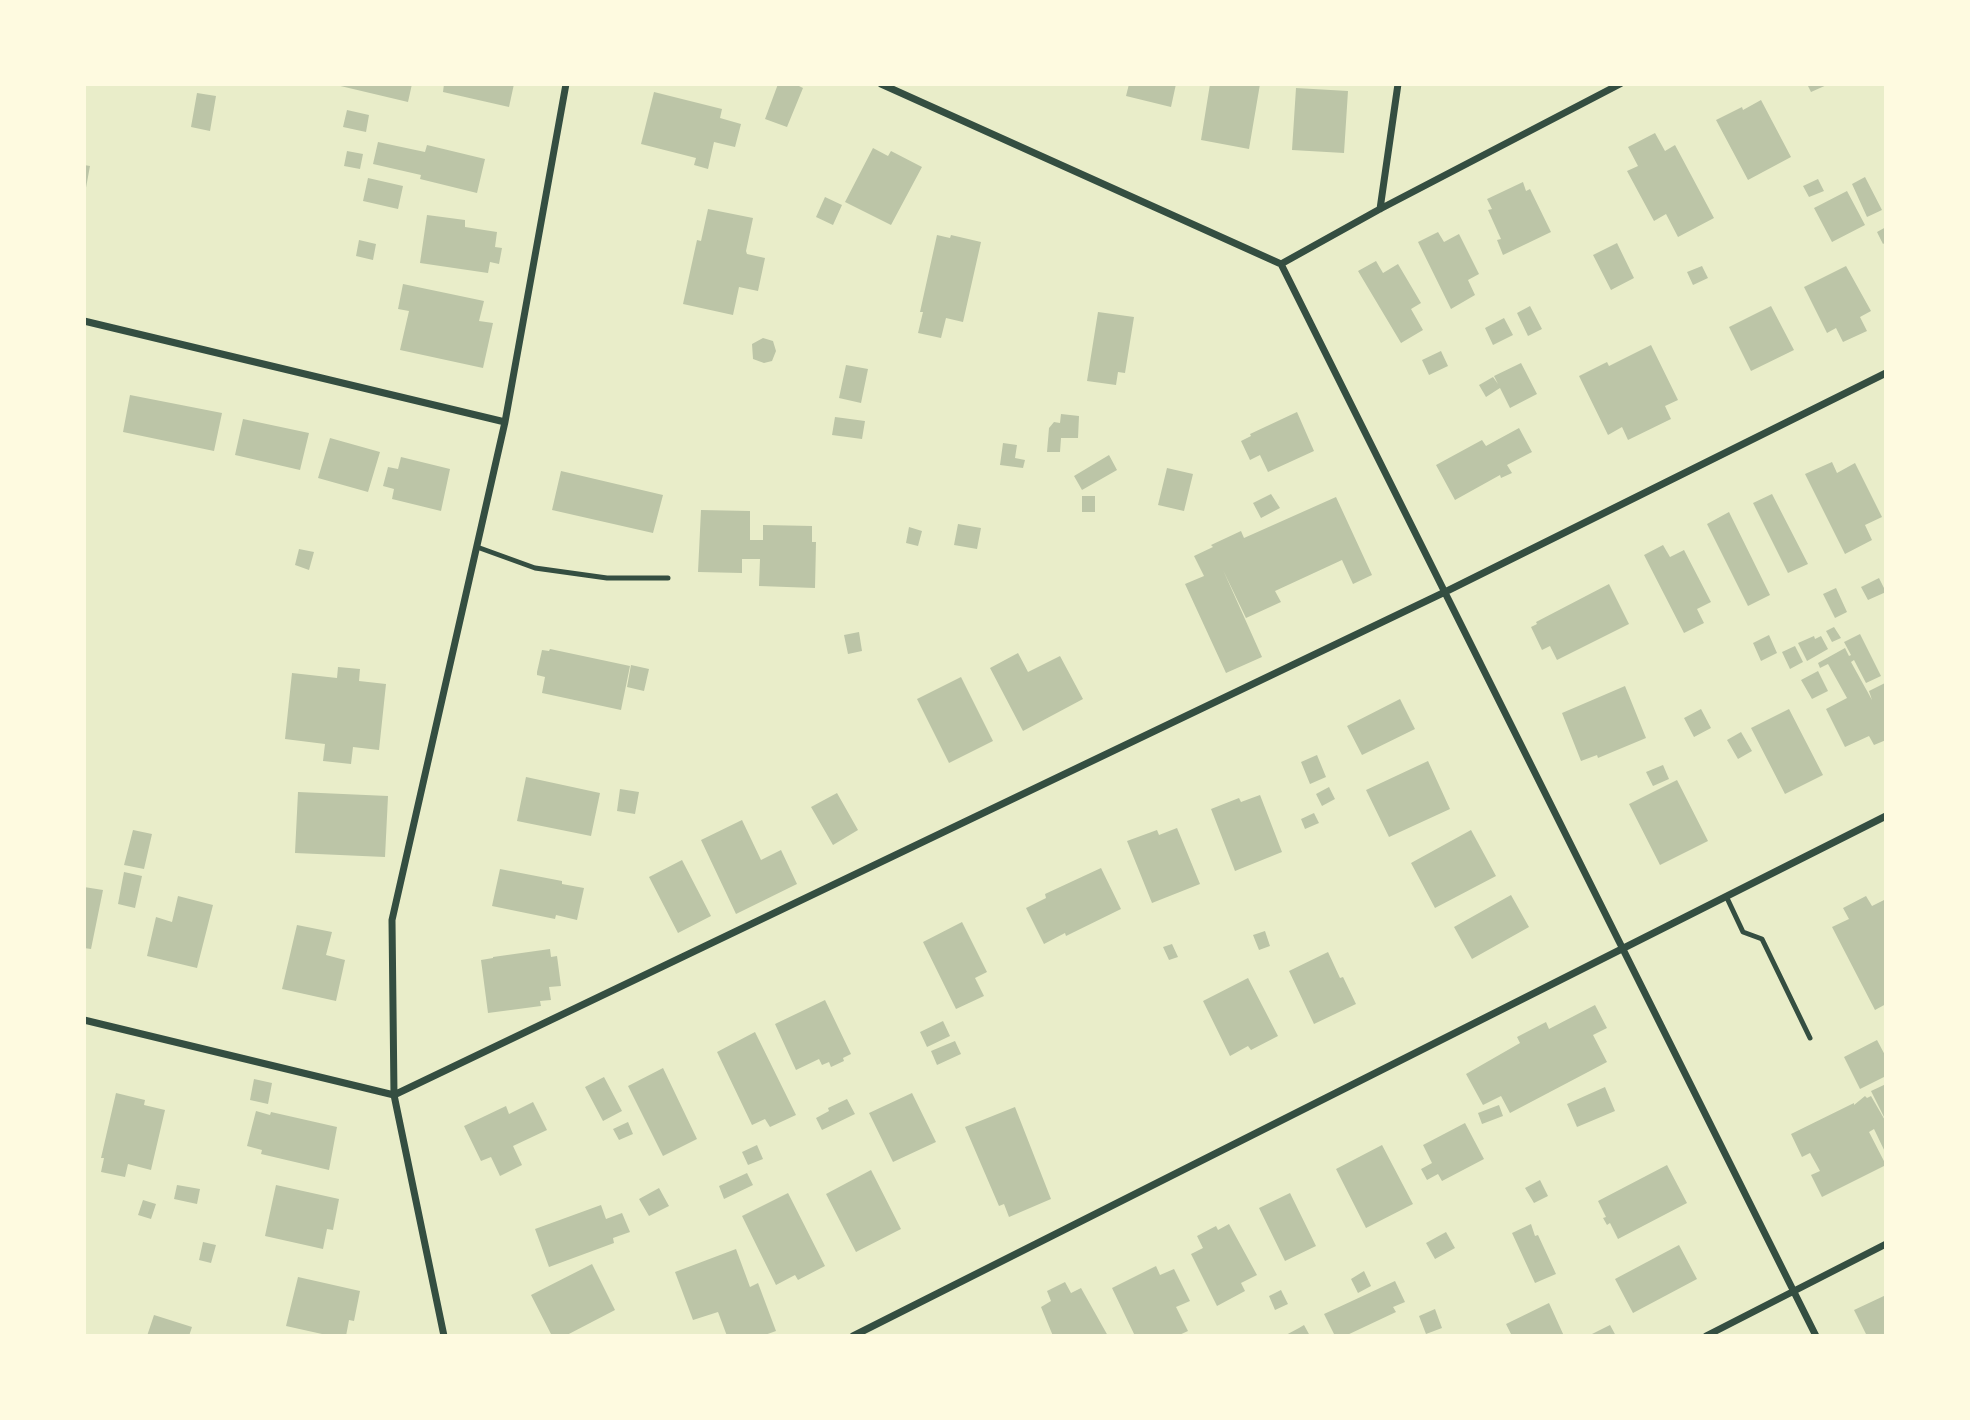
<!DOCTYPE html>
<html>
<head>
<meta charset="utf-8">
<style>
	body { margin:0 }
	#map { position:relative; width:1970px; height:1420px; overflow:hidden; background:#e9edc9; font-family:Inter,sans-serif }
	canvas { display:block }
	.frame { position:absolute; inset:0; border:86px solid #fefae0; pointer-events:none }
</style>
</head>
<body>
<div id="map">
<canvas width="1970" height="1420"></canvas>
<div class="frame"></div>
</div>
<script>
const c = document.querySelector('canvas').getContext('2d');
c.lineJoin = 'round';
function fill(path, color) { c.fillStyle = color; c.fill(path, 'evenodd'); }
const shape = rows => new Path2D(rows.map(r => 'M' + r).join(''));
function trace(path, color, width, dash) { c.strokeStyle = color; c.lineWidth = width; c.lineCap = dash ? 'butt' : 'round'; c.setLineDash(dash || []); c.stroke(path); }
fill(shape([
	[332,84,412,84,408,102],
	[444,84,514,84,509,107,443,92],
	[778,84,795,84,803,88,787,127,765,119],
	[1129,84,1176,84,1171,107,1126,96],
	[1210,84,1260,84,1249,149,1201,140],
	[1807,84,1829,84,1811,92],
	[1296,88,1348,91,1344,153,1292,150],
	[654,92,722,109,720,118,741,124,735,147,714,142,708,169,694,165,696,158,641,144],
	[197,93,216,96,210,131,191,127],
	[1761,100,1791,157,1748,180,1716,120,1742,107,1743,110],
	[347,110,369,115,366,132,343,127],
	[1655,133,1665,151,1675,145,1714,218,1678,237,1666,214,1654,221,1627,171,1638,166,1628,147],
	[378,142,425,152,427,145,485,159,477,193,420,179,421,175,373,164],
	[873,148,888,156,891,151,922,167,891,225,845,202],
	[347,151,363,154,360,169,344,166],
	[84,165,90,166,85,193,84,193],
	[1865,177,1882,210,1867,217,1852,184],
	[368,178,403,186,398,209,363,201],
	[1818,179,1824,191,1809,197,1803,186],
	[1523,182,1526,191,1530,189,1551,232,1503,255,1497,240,1501,239,1488,210,1492,209,1487,199],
	[1847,191,1865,225,1832,242,1814,208],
	[825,197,842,205,833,225,816,217],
	[708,209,753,218,746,251,747,254,765,258,758,291,739,287,733,315,683,304,697,240,701,241],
	[427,215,465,220,465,227,497,232,495,247,502,248,499,264,490,262,488,273,420,263],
	[1886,227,1886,242,1883,244,1877,232],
	[1438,232,1444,242,1459,234,1479,274,1468,280,1475,295,1451,309,1418,242],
	[937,235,950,238,951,235,981,242,963,322,946,318,941,338,918,333,923,312,920,312],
	[359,240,376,244,373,260,356,256],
	[1617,243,1634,278,1611,290,1593,255],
	[1376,261,1383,273,1398,264,1421,303,1411,309,1423,330,1401,343,1358,271],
	[1702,266,1708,278,1693,285,1687,272],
	[1846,266,1871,311,1860,317,1867,331,1843,342,1836,328,1827,333,1804,287],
	[403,284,484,301,479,321,493,323,483,368,400,350,409,311,398,309],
	[1530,306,1542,329,1528,336,1517,313],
	[1771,306,1794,350,1751,371,1729,327],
	[1098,312,1134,317,1125,373,1118,372,1116,385,1087,381],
	[1504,318,1513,335,1493,345,1485,328],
	[763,338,773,341,776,351,772,361,764,363,753,359,752,344],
	[1651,345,1678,400,1665,406,1671,419,1628,440,1622,427,1608,435,1579,376,1607,362,1609,366],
	[1441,351,1448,366,1429,375,1422,360],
	[1521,363,1537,394,1510,408,1500,388,1486,397,1479,385,1493,377,1498,384,1494,376],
	[846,365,868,369,861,403,839,398],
	[130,395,222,413,214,451,123,432],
	[1297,412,1314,451,1268,472,1260,455,1250,460,1241,441,1251,436,1250,434],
	[1061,414,1079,416,1078,438,1061,438,1060,452,1047,452,1049,428,1054,422,1060,423],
	[835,417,865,421,862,439,832,435],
	[243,419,309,433,300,470,235,455],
	[1519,428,1532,452,1507,465,1512,473,1501,478,1500,475,1455,500,1436,465,1482,440,1486,446],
	[330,438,380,452,368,492,318,478],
	[1003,443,1017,445,1015,458,1025,460,1023,468,1000,465],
	[1109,455,1117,470,1082,490,1074,476],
	[401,457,450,469,441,511,392,499,394,489,383,486,388,467,398,469],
	[1832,462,1837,473,1855,463,1882,517,1865,525,1872,540,1845,554,1805,474],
	[1167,468,1193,474,1184,511,1158,505],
	[561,471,663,495,653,533,552,510],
	[1271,494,1280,508,1261,518,1253,503],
	[1772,494,1808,564,1788,573,1753,503],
	[1082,496,1095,496,1095,512,1082,512],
	[1336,497,1372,575,1353,584,1342,560,1275,591,1281,602,1246,618,1223,570,1262,657,1226,673,1185,584,1204,576,1194,556,1213,547,1211,545,1241,531,1244,538],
	[701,510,750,511,750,540,763,540,763,525,812,526,812,542,816,542,815,588,759,586,760,559,742,559,742,573,698,572],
	[1729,512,1770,595,1748,606,1707,524],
	[958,524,981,528,977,549,954,545],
	[909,527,922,531,918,546,906,543],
	[1663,545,1670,557,1684,550,1711,602,1697,609,1704,623,1684,633,1644,555],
	[299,549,314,552,309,570,295,565],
	[1879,578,1886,592,1868,600,1861,587],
	[1609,584,1629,624,1557,660,1550,646,1542,650,1531,627,1537,624,1536,622],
	[1836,588,1847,612,1835,618,1823,594],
	[1834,627,1841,638,1832,642,1826,631],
	[859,632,862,651,848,654,844,635],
	[1860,634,1881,676,1866,683,1854,660,1851,662,1872,700,1869,691,1885,683,1886,685,1886,740,1874,745,1869,736,1845,747,1826,709,1847,698,1828,664,1820,668,1818,663,1845,648,1849,656,1851,655,1844,642],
	[1769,635,1777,653,1761,661,1753,643],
	[1814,636,1815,639,1821,636,1828,649,1807,661,1798,643],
	[1795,646,1803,662,1790,669,1782,652],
	[550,649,630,666,621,710,542,693,545,677,537,675,537,672,542,650,549,651],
	[1018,653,1028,672,1060,656,1083,699,1023,731,990,668],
	[631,665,649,669,644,691,627,687],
	[338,667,360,669,359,681,386,684,379,750,353,747,351,764,323,761,325,744,285,739,292,673,337,678],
	[1818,671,1828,691,1812,699,1801,680],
	[961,677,993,741,949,763,917,699],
	[1625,686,1646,738,1598,758,1597,755,1581,761,1562,713],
	[1400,699,1415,729,1362,755,1347,726],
	[1701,709,1711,728,1694,737,1684,718],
	[1789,709,1823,775,1785,794,1751,728],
	[1741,732,1752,751,1738,759,1727,740],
	[1317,755,1326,777,1310,784,1301,762],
	[1428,761,1450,809,1389,837,1366,790],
	[1663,765,1669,779,1653,786,1646,772],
	[526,777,600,793,591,836,517,821],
	[1677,780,1708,841,1660,865,1629,804],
	[1329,787,1335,799,1322,806,1316,794],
	[620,789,639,792,635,814,617,811],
	[298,792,388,796,385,857,295,853],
	[837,793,858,830,833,845,811,807],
	[1260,795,1282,852,1235,871,1211,809,1239,798,1241,802],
	[1314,813,1319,823,1305,829,1301,819],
	[742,820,761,860,781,850,797,884,736,914,701,840],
	[1177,828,1200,884,1152,903,1127,841,1157,830,1159,835],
	[133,830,152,834,144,869,124,865],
	[1471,830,1496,876,1435,908,1411,863],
	[682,860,711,916,678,933,649,877],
	[1101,868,1121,909,1066,936,1065,933,1044,944,1026,908,1046,898,1045,894],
	[500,869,562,881,562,884,584,888,577,920,556,915,555,919,492,906],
	[124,872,142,876,135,908,118,904],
	[84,887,103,890,91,949,84,948],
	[1511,895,1529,927,1472,959,1454,927],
	[178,896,213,905,197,968,147,956,156,917,172,922],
	[1866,896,1872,906,1886,899,1886,1004,1875,1010,1832,927,1849,919,1843,908],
	[962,922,987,972,975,978,984,996,956,1009,923,942],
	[297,925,332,932,326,955,345,960,336,1001,282,989],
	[1265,931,1270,946,1259,950,1253,935],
	[1172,944,1178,957,1169,960,1163,947],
	[550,949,551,957,557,956,561,986,549,987,551,1000,540,1001,541,1006,488,1013,481,960,493,958,493,957],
	[1328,952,1340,978,1343,977,1356,1004,1314,1024,1289,971],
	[1248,978,1278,1036,1251,1050,1248,1046,1230,1056,1203,1001],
	[825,1000,851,1054,843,1058,844,1061,831,1067,829,1062,822,1065,819,1059,796,1070,775,1024],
	[1595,1005,1607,1028,1593,1035,1607,1062,1510,1113,1501,1096,1483,1105,1466,1074,1520,1043,1517,1037,1546,1022,1549,1029],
	[943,1021,950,1036,927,1047,920,1032],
	[755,1032,796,1115,770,1127,765,1119,752,1125,717,1052],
	[1877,1040,1886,1057,1886,1076,1860,1089,1844,1057],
	[955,1041,961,1054,937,1065,931,1051],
	[663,1068,697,1139,663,1156,628,1086],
	[604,1077,622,1111,603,1121,585,1087],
	[254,1079,272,1083,268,1104,250,1100],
	[1886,1084,1886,1121,1871,1091],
	[1605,1087,1615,1111,1577,1127,1567,1104],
	[116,1093,145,1100,144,1105,165,1110,151,1170,128,1164,125,1177,101,1172,104,1158,101,1158],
	[912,1093,936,1142,893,1162,869,1113],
	[1865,1096,1867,1098,1871,1096,1886,1122,1886,1154,1874,1129,1869,1132,1886,1165,1822,1197,1811,1175,1820,1171,1810,1153,1802,1157,1791,1134,1854,1103,1854,1105],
	[847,1099,855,1114,822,1130,816,1118,829,1111,828,1108],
	[533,1102,547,1130,513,1146,522,1165,500,1176,491,1157,481,1161,464,1126,506,1106,509,1114],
	[1499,1105,1503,1116,1482,1124,1478,1113],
	[1015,1107,1051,1199,1009,1217,1004,1204,999,1206,965,1127],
	[256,1111,270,1115,271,1112,337,1127,329,1170,261,1154,262,1150,247,1146],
	[628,1122,633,1134,619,1140,613,1129],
	[1465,1123,1484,1159,1442,1181,1438,1174,1427,1180,1421,1169,1432,1163,1423,1145],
	[757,1145,763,1159,748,1165,742,1152],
	[1382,1145,1413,1204,1366,1228,1336,1169],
	[1667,1165,1687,1203,1618,1239,1610,1223,1607,1225,1603,1218,1606,1217,1598,1201],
	[871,1170,901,1229,856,1252,826,1194],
	[747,1173,753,1185,724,1199,719,1186],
	[1540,1180,1548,1196,1534,1203,1525,1188],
	[177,1185,200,1189,197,1204,174,1199],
	[276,1185,339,1199,333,1230,327,1229,323,1249,265,1236],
	[659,1188,669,1206,649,1216,639,1199],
	[788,1193,825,1266,798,1280,795,1275,776,1285,742,1216],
	[1290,1193,1316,1246,1285,1261,1259,1208],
	[143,1200,156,1204,151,1219,138,1215],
	[601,1205,606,1219,622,1213,630,1232,613,1238,614,1243,549,1267,535,1229],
	[1229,1224,1257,1275,1241,1283,1245,1291,1217,1306,1191,1254,1203,1248,1197,1236,1216,1226,1218,1230],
	[1531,1224,1535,1236,1538,1235,1556,1274,1535,1283,1512,1233],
	[1446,1232,1455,1248,1435,1259,1426,1243],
	[203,1242,216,1245,211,1263,199,1260],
	[1679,1245,1697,1279,1633,1313,1615,1279],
	[736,1249,750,1287,758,1283,776,1331,762,1336,727,1336,718,1312,693,1320,675,1272],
	[592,1264,615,1310,565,1336,552,1336,531,1295],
	[1156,1266,1160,1275,1174,1269,1190,1301,1176,1307,1188,1331,1177,1336,1135,1336,1112,1288],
	[1364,1271,1371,1286,1358,1293,1351,1279],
	[298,1277,360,1291,354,1321,349,1320,346,1336,331,1336,286,1326],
	[1395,1281,1405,1302,1393,1307,1396,1312,1345,1336,1335,1336,1324,1314],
	[1065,1282,1071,1293,1081,1288,1108,1336,1053,1336,1041,1307,1051,1301,1047,1291],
	[1281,1290,1288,1304,1275,1310,1269,1296],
	[1886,1295,1886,1336,1867,1336,1854,1310],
	[1549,1303,1564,1336,1512,1336,1506,1324],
	[1435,1309,1442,1328,1426,1334,1419,1316],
	[154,1315,192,1327,189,1336,147,1336],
	[1304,1325,1310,1336,1284,1336,1299,1328],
	[1610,1325,1616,1336,1593,1336,1592,1334]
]), '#bcc5a7');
trace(shape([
	[477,547,535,568,607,578,668,578],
	[1727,898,1743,932,1762,939,1810,1038]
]), '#344e41', 5);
trace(shape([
	[881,84,1281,264,1380,209,1620,84],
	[1380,209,1398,84],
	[1281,264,1816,1336],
	[84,321,505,422],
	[84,1020,394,1095,1445,592,1886,373],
	[444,1336,394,1095,392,920,505,422,566,84],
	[853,1336,1886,816],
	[1706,1336,1886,1244]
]), '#344e41', 7);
</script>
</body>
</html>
